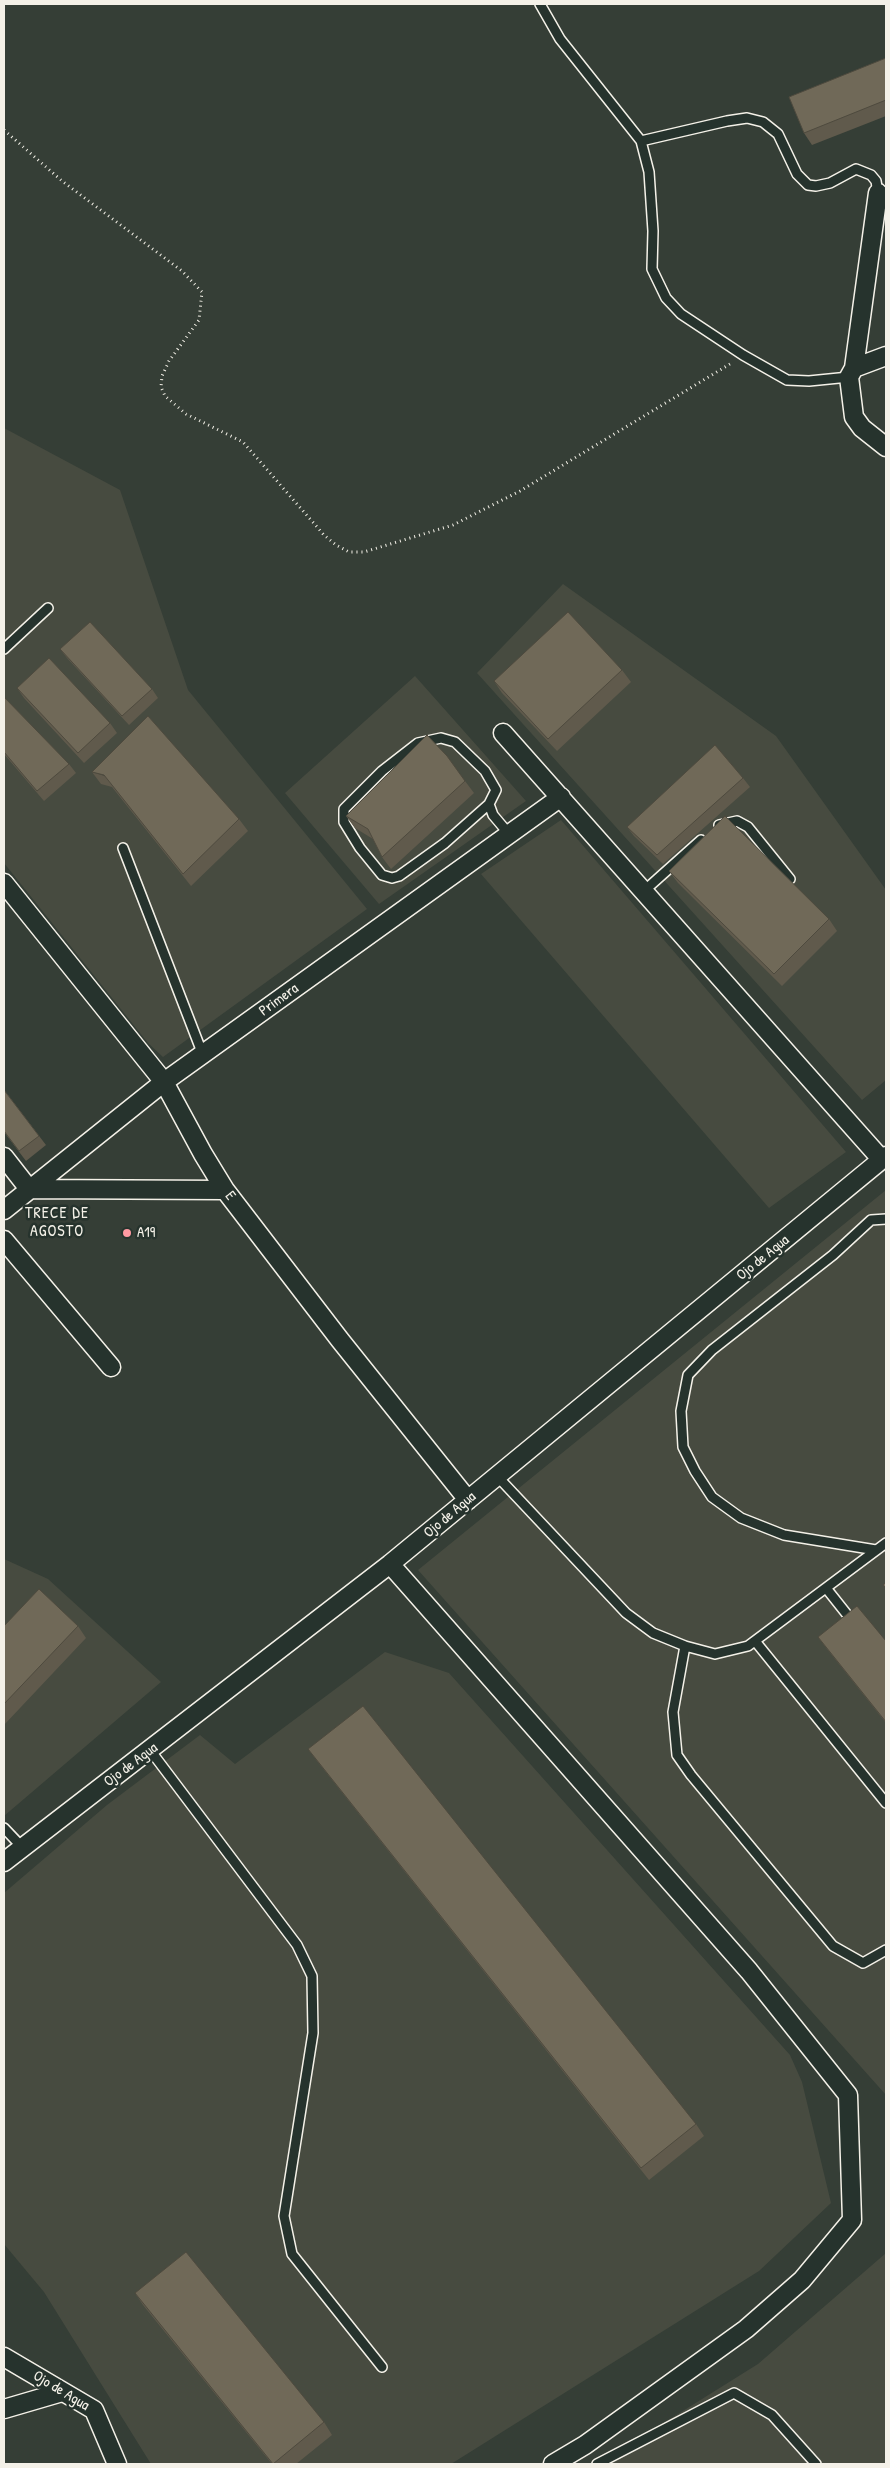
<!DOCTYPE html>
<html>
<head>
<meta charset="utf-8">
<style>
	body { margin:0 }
	#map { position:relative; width:890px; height:2468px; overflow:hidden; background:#353e36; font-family:"Patrick Hand",sans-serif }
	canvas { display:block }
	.frame { position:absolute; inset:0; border:5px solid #f4f1e8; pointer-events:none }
</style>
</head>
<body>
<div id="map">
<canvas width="890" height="2468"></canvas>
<div class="frame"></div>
</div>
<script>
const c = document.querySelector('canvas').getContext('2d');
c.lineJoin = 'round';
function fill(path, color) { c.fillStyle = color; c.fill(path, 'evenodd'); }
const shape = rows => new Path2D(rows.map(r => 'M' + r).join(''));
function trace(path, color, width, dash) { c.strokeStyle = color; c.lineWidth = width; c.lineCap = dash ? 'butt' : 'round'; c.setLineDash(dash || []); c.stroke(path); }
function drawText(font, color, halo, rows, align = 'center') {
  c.font = font + ' "Patrick Hand",sans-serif'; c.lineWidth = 5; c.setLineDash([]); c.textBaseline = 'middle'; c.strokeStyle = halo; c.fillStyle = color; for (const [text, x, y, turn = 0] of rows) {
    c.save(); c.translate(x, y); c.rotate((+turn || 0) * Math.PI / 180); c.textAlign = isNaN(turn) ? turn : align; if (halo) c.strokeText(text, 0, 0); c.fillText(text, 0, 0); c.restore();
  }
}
fill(shape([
	[4,428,120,490,188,690,367,909,163,1057,148,1043,4,863],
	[563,584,776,736,886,890,886,1080,862,1100,477,673],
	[415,676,526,801,379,904,285,793],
	[561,820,846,1152,769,1208,481,874],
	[886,1190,886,2095,418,1570],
	[4,1559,48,1579,161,1682,4,1816],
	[385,1652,449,1673,790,2055,802,2082,831,2203,759,2271,451,2464,151,2464,44,2292,4,2244,4,1893,107,1805,200,1735,235,1764],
	[886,2253,886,2464,598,2464,758,2364]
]), '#474b40');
const service = shape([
	[540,4,560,39,641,141,649,172,653,231,652,269,666,298,681,314,743,355,787,380,809,381,849,377],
	[641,141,727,121,747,118,763,122,778,134,797,174,808,185,816,186,830,183,856,169,871,175,876,181,878,193],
	[4,649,48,608],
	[489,804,445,843,399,876,392,878,382,875,360,848,344,822,344,809,382,771,418,743,441,738,455,742,485,771,496,790,489,804,493,815,509,834],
	[719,825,737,821,748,827,790,879],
	[123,848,203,1055],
	[644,891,701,840],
	[497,1476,626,1613,653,1633,685,1646,715,1654,748,1646,886,1543],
	[876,1550,784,1535,741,1518,712,1497,695,1471,683,1447,681,1411,688,1375,712,1350,833,1255,871,1220,886,1219],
	[826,1588,853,1622],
	[755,1641,886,1803],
	[685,1646,673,1712,677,1755,691,1775,833,1946,863,1963,886,1950],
	[150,1750,297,1945,312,1976,313,2033,284,2216,292,2254,382,2367],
	[4,1828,22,1847],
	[597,2464,734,2393,772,2415,816,2464]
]);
const minor = shape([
	[878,193,854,368,849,377,854,417,862,428,886,447],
	[854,368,886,356],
	[503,733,882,1160],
	[4,883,164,1082,203,1154,225,1190,340,1340,468,1500],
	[4,1157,29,1189],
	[29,1189,225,1190],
	[4,1210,164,1082,561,797],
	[4,1240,111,1367],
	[390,1564,749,1971,848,2095,852,2220,802,2280,746,2329,585,2445,553,2464],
	[4,1862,390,1564,886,1156],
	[4,2357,94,2410,117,2464],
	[4,2409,62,2392]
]);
trace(service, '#f4f1e8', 12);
trace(minor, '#f4f1e8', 21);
trace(shape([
	[4,130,62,181,182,271,202,292,199,320,169,361,162,376,161,387,165,396,186,414,243,442,324,535,336,545,349,552,364,552,453,525,520,491,730,364]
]), '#f4f1e8', 3, [1, 4]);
trace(service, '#26332d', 9);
trace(minor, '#26332d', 18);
fill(shape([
	[886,58,886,116,812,145,804,133],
	[60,649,152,689,158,698,129,725,67,658],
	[622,670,631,682,557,751,502,693,494,681],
	[17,688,110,723,117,733,84,763,24,698],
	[4,697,69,764,76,773,44,801,4,754],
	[92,772,239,819,248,831,191,886,112,787,101,784],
	[743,778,750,787,663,864,634,836,627,827],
	[465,781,474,793,391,869,382,857,373,839,355,828,346,816],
	[669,871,829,919,837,931,782,986,678,883],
	[4,1090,46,1145,26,1161,4,1132],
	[4,1626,78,1626,86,1638,4,1725],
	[818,1637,886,1641,886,1723,827,1649],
	[308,1749,696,2124,704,2136,649,2180,317,1761],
	[135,2293,324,2422,332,2435,296,2464,272,2464,143,2305]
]), '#605a4c');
const building = shape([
	[886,58,886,100,804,133,789,97,886,58],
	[568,612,622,670,548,739,494,681,568,612],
	[90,622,152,689,122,716,60,649,90,622],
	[49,658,110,723,78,753,17,688,49,658],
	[4,697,69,764,37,791,4,752,4,697],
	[148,716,239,819,183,874,104,775,92,772,148,716],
	[427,735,447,756,465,781,382,857,368,829,346,816,427,735],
	[715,745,743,778,657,855,627,827,715,745],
	[725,816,829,919,774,974,669,871,725,816],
	[4,1090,39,1136,19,1151,4,1131,4,1090],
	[886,1582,886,1588,883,1585,886,1582],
	[39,1589,78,1626,4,1704,4,1626,39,1589],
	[857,1606,886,1641,886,1722,818,1637,857,1606],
	[363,1706,696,2124,641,2168,308,1749,363,1706],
	[186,2252,324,2422,273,2464,135,2293,186,2252]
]);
fill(building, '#706958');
trace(building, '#4e4a3e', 1);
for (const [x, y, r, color] of [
	[127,1233,5,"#ff9aa2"]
]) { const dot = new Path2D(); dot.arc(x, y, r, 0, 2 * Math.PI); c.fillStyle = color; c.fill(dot); trace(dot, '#26332d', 2); }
drawText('15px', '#f4f1e8', '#26332d', [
	["Primera",279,1000,-36],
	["E",230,1196,53],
	["Ojo de Agua",763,1258,-39],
	["Ojo de Agua",450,1515,-40],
	["Ojo de Agua",131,1765,-37],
	["Ojo de Agua",61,2391,31]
]);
drawText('15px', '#f4f1e8', '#26332d', [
	["A19",137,1233]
], 'left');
c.letterSpacing = '1px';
drawText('16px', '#f4f1e8', '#26332d', [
	["TRECE DE",57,1214],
	["AGOSTO",57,1232]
]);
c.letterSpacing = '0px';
</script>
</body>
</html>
